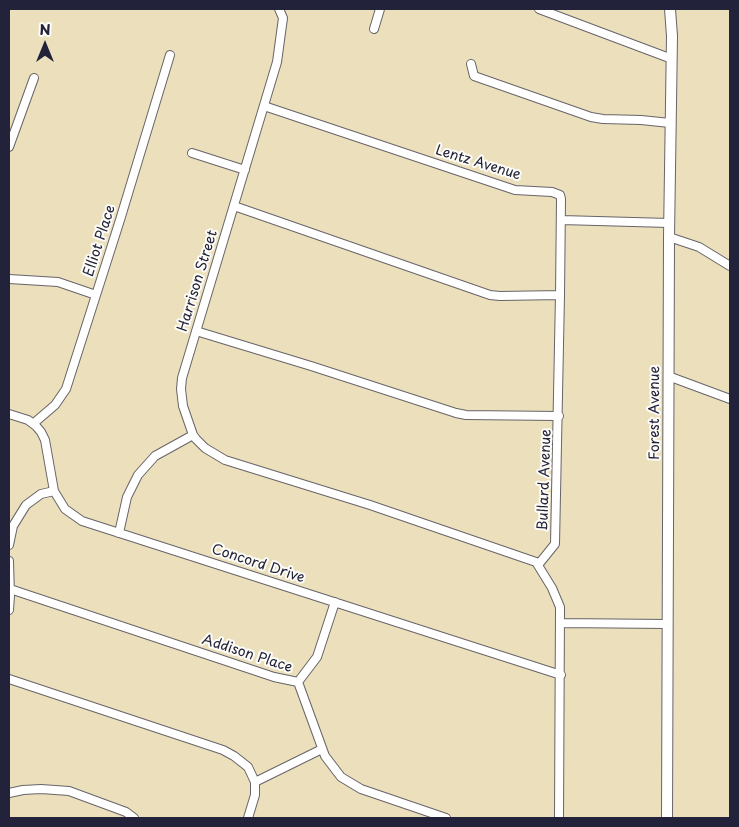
<!DOCTYPE html>
<html>
<head>
<meta charset="utf-8">
<style>
	body { margin:0 }
	#map { position:relative; width:739px; height:827px; overflow:hidden; background:#ebdfbc; font-family:"Playpen Sans",sans-serif }
	canvas { display:block }
	.frame { position:absolute; inset:0; border:10px solid #22223b; pointer-events:none }
	.north { position:absolute; left:20px; top:20px; width:50px; height:50px; -webkit-text-stroke:4px #fdfcf7; paint-order:stroke; rotate:0deg; font-size:14px; font-weight:700; line-height:20px; text-align:center; color:#22223b }
	.north::after { content:''; display:block; margin:auto; width:18px; height:22px; background:#22223b; clip-path:polygon(50% 0,100% 100%,50% 72%,0 100%) }
</style>
</head>
<body>
<div id="map">
<canvas width="739" height="827"></canvas>
<div class="frame"></div>
<div class="north">N</div>
</div>
<script>
const c = document.querySelector('canvas').getContext('2d');
c.lineJoin = 'round';
const shape = rows => new Path2D(rows.map(r => 'M' + r).join(''));
function trace(path, color, width, dash) { c.strokeStyle = color; c.lineWidth = width; c.lineCap = dash ? 'butt' : 'round'; c.setLineDash(dash || []); c.stroke(path); }
function drawText(font, color, halo, rows, align = 'center') {
  c.font = font + ' "Playpen Sans",sans-serif'; c.lineWidth = 4; c.setLineDash([]); c.textBaseline = 'middle'; c.strokeStyle = halo; c.fillStyle = color; for (const [text, x, y, turn = 0] of rows) {
    c.save(); c.translate(x, y); c.rotate((+turn || 0) * Math.PI / 180); c.textAlign = isNaN(turn) ? turn : align; if (halo) c.strokeText(text, 0, 0); c.fillText(text, 0, 0); c.restore();
  }
}
const minor = shape([
	[279,9,283,18,277,62,182,378,181,389,183,406,193,435,196,439,205,448,225,460,370,505,536,562,552,588,560,607,559,818],
	[539,9,672,59],
	[374,29,380,9],
	[471,64,474,76,591,117,603,119,641,120,670,123],
	[264,106,515,190,552,192,560,195,561,199,560,295,555,544,538,565],
	[9,147,34,78],
	[192,153,245,170],
	[234,206,490,295,500,296,560,295],
	[561,220,669,223],
	[669,237,699,247,730,266],
	[9,279,58,282,96,295],
	[196,331,311,366,456,413,466,415,559,416],
	[668,376,730,399],
	[9,414,28,420,36,426,41,432,45,440,54,491,65,509,82,521,561,675],
	[34,423,55,405,66,389,120,220,170,55],
	[119,533,127,497,138,475,155,456,193,435],
	[9,545,13,526,26,505,41,494,54,491],
	[9,561,10,596,9,610],
	[10,589,274,677,298,682],
	[561,623,667,624],
	[9,679,223,750,234,756,248,767,255,782,255,795,248,818],
	[298,682,325,756,341,777,361,789,446,818],
	[298,682,317,657,335,602],
	[255,782,322,749],
	[9,793,23,790,41,789,69,791,126,812,134,818]
]);
const major = shape([
	[667,818,669,237,672,36,670,9]
]);
trace(minor, '#686468', 10);
trace(major, '#686468', 12);
trace(minor, '#fff', 8);
trace(major, '#fff', 10);
drawText('14px', '#22223b', '#fdfcf7', [
	["Lentz Avenue",478,163,17],
	["Elliot Place",100,241,-72],
	["Harrison Street",198,281,-73],
	["Forest Avenue",655,413,-90],
	["Bullard Avenue",545,480,-88],
	["Concord Drive",258,564,18],
	["Addison Place",247,654,18]
]);
</script>
</body>
</html>
